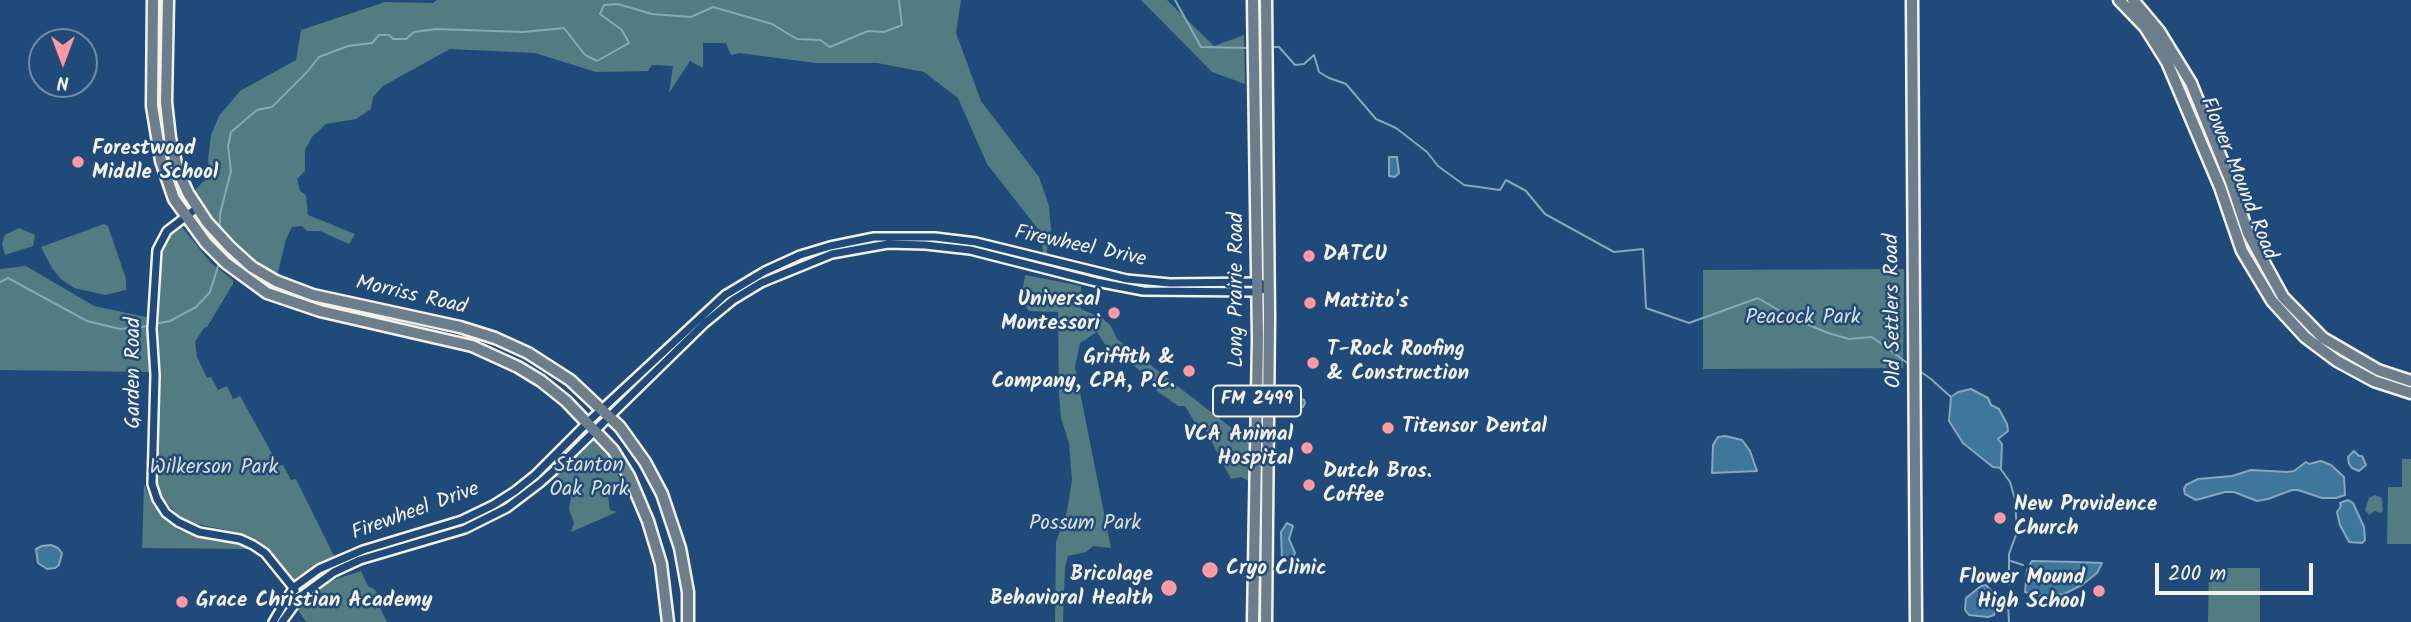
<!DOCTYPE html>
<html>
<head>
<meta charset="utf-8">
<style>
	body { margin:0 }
	#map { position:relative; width:2411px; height:622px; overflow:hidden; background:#1f4a7a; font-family:Kalam,sans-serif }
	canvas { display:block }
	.north { position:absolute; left:28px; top:28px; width:70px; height:70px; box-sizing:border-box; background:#1f4a7a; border:2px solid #748da6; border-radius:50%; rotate:180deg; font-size:19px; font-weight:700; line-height:28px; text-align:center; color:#f4f1e8 }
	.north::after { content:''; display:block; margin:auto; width:24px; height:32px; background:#ff9aa2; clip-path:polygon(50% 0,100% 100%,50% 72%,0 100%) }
	.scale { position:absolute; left:2155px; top:563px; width:158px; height:32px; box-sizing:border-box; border:4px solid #f4f1e8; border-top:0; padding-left:9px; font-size:21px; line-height:24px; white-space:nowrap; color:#f4f1e8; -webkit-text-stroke:5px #1f4a7a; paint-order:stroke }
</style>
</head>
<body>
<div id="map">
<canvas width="2411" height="622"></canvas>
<div class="north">N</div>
<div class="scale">200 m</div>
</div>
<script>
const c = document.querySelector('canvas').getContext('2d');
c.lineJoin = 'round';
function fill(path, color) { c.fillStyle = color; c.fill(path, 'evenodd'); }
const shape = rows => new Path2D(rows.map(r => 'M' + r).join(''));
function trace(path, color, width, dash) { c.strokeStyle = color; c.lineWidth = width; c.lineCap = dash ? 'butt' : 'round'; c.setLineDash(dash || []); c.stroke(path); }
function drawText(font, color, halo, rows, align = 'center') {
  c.font = font + ' Kalam,sans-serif'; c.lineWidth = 5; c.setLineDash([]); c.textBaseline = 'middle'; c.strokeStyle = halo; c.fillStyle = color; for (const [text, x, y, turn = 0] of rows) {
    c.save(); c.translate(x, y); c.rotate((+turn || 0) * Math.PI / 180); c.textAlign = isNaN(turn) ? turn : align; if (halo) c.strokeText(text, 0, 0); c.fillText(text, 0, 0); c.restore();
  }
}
fill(shape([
	[437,0,961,0,956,33,981,101,1039,177,1049,206,1051,230,1046,256,1043,251,1038,229,987,164,958,98,924,72,877,63,816,63,739,53,731,55,726,43,703,43,703,68,690,61,669,93,673,66,652,65,648,71,596,72,535,53,450,49,383,86,373,97,371,109,356,119,326,124,312,137,305,150,305,171,297,179,300,191,306,195,308,215,355,234,349,244,320,231,307,231,302,226,292,227,286,239,277,276,235,248,210,219,192,193,210,175,208,160,211,135,219,116,240,91,296,60,301,30,385,2,433,3],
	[1141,0,1167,0,1214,46,1244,35,1245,84,1212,72],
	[104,224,108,226,126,279,126,290,105,295,74,288,61,279,52,268,41,247],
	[182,227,211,263,233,280,233,284,207,327,204,328,195,342,197,357,207,378,211,377,218,390,227,386,233,399,240,396,279,466,283,465,291,480,296,479,334,556,318,563,292,583,259,541,240,533,183,521,160,495,154,469,161,249,174,230],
	[19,228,35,235,33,246,5,255,2,244,5,235],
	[26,266,94,306,146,317,149,372,0,370,0,269],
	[1904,269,1903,368,1703,369,1703,270],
	[1025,275,1081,286,1081,309,1102,318,1111,326,1117,339,1251,443,1250,482,1241,477,1231,479,1204,427,1197,426,1185,406,1178,406,1157,391,1150,378,1118,354,1112,355,1097,332,1080,343,1075,367,1111,548,1093,546,1086,552,1068,556,1065,567,1063,622,1055,622,1056,542,1067,511,1072,480,1069,443,1061,418,1059,395,1058,312,1029,311,1021,300],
	[592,439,607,455,628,494,620,492,608,496,610,510,617,512,571,532,574,523,569,509,571,498,554,476],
	[2402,459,2411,459,2411,544,2387,544,2388,487,2402,487],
	[144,484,154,506,178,530,234,543,245,546,247,549,142,548],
	[2375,495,2382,498,2383,511,2380,513,2375,511,2369,515,2365,510,2369,498],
	[2209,568,2260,568,2260,622,2208,622],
	[361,571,368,586,374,589,380,596,381,610,387,622,306,622,298,610,310,597,330,581]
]), '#537c82');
const water = shape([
	[1389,157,1397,157,1399,173,1395,177,1389,176,1389,157],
	[1971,389,1988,398,1991,405,1999,409,2007,424,2008,431,1998,439,2002,444,2001,468,1993,467,1963,443,1949,421,1951,397,1958,392,1971,389],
	[1296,390,1296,397,1304,400,1305,403,1303,407,1284,409,1285,392,1296,390],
	[1725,436,1742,440,1750,451,1757,471,1712,473,1713,445,1718,437,1725,436],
	[2354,451,2359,456,2362,456,2366,465,2359,471,2352,468,2349,464,2348,457,2354,451],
	[2321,461,2331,465,2344,477,2345,495,2336,498,2322,498,2298,490,2292,490,2268,499,2257,501,2234,492,2225,492,2196,500,2185,494,2184,489,2186,485,2198,479,2232,476,2251,470,2287,472,2294,471,2306,462,2309,464,2321,461],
	[2348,500,2353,503,2364,527,2365,540,2362,543,2349,542,2340,525,2337,512,2341,506,2340,503,2348,500],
	[1287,523,1293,526,1289,539,1295,553,1291,561,1285,563,1282,560,1281,532,1287,523],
	[51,545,58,548,62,553,59,565,55,568,47,569,38,563,36,549,42,546,51,545],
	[2032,561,2076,562,2102,563,2097,573,2082,585,2064,594,2041,596,2025,592,2027,570,2032,561],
	[1986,585,1998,599,1994,615,1988,617,1969,615,1965,610,1966,598,1981,586,1986,585]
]);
fill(water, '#3f769b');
trace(water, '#87a7ba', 2);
trace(shape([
	[1175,0,1201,47,1251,48],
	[1271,47,1279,47,1295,65,1304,64,1314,55,1319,72,1329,78,1346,84,1376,119,1396,128,1427,152,1438,166,1464,185,1500,190,1506,180,1526,191,1545,214,1614,252,1643,249,1646,308,1689,323,1758,298,1792,318,1828,333,1849,339,1872,337,1910,365],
	[220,229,220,214,231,171,228,146,231,132,257,110,272,107,307,72,319,57,348,46,372,43,379,35,389,35,393,39,406,39,414,32,436,29,523,32,564,28,585,55,597,61,629,43,622,30,600,14,604,5,618,4,652,14,691,17,713,7,772,24,797,39,820,40,830,47,868,31,884,32,902,25,899,0],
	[0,282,8,278,87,321,120,329,149,326],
	[155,324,170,321,196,307,210,292,219,263],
	[1918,370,1931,379,1951,397],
	[2000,468,2010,482,2015,499,2017,532,2009,554,2009,584],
	[2011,561,2023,565],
	[2008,604,2009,622]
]), '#87a7ba', 2);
const minor = shape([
	[197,208,167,231,157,250,152,329,155,375,152,484,157,499,166,513,178,522,199,532,240,539,253,545,265,553,295,590],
	[273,622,293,588,319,569,363,550,462,520,493,505,515,491,535,475,588,422,725,295,765,271,800,255,830,246,874,237,935,237,976,242,1127,279,1170,283,1257,282,1269,286],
	[282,622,301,596,334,572,360,560,465,529,507,508,540,483,560,465,705,323,733,300,761,283,832,254,888,244,925,245,970,250,1096,282,1143,291,1258,292,1269,286]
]);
const major = shape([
	[153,0,152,106,161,161,174,199,206,243,226,263,267,293,320,311,472,346,518,367,541,381,566,401,613,450,629,476,648,521,661,564,668,622],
	[168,0,166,102,170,138,178,171,188,193,207,222,230,247,252,267,276,281,313,295,460,327,495,338,528,353,570,380,620,427,645,462,662,494,680,548,688,592,688,622],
	[1912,0,1916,622],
	[2119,0,2145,27,2167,62,2220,187,2242,251,2272,301,2305,337,2337,361,2374,381,2411,393],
	[2133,0,2159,31,2191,83,2231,182,2248,233,2283,297,2323,338,2378,370,2411,381],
	[1253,622,1258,339,1253,0],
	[1266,622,1269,317,1266,0]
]);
trace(minor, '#f4f1e8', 12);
trace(major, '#f4f1e8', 15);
trace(minor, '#1f4a7a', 7);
trace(major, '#6c7d8c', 10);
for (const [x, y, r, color] of [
	[78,162,7,"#ff9aa2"],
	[1309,256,7,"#ff9aa2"],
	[1310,303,7,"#ff9aa2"],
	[1114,313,7,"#ff9aa2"],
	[1313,363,7,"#ff9aa2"],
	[1189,371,7,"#ff9aa2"],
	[1388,428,7,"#ff9aa2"],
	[1307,448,7,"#ff9aa2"],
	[1309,485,7,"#ff9aa2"],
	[2000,518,7,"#ff9aa2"],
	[1210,570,9,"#ff9aa2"],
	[1169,588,9,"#ff9aa2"],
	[2099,591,7,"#ff9aa2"],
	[182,602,7,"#ff9aa2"]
]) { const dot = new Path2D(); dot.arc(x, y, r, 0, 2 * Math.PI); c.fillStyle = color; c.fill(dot); trace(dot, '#1f4a7a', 2.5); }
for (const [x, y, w] of [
	[1257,401,88]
]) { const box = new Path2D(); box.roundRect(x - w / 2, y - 15.5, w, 31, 5); c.fillStyle = '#1f4a7a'; c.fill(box); trace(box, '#f4f1e8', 2); }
drawText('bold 19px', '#f4f1e8', null, [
	["FM 2499",1257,401]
]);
drawText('bold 21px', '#f4f1e8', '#1f4a7a', [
	["Forestwood",92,150],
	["Middle School",92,174],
	["DATCU",1323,256],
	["Universal",1100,301,"right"],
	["Montessori",1100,325,"right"],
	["Mattito's",1324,303],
	["T-Rock Roofing",1327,351],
	["& Construction",1327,375],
	["Griffith &",1175,359,"right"],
	["Company, CPA, P.C.",1175,383,"right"],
	["Titensor Dental",1402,428],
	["VCA Animal",1293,436,"right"],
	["Hospital",1293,460,"right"],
	["Dutch Bros.",1323,473],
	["Coffee",1323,497],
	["New Providence",2014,506],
	["Church",2014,530],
	["Cryo Clinic",1226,570],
	["Bricolage",1153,576,"right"],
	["Behavioral Health",1153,600,"right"],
	["Flower Mound",2085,579,"right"],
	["High School",2085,603,"right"],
	["Grace Christian Academy",196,602]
], 'left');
drawText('21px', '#f4f1e8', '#1f4a7a', [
	["Flower Mound Road",2237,179,68],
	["Firewheel Drive",1080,248,12],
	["Long Prairie Road",1238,290,-90],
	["Morriss Road",411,297,13],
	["Old Settlers Road",1895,311,-91],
	["Garden Road",135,373,-90],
	["Firewheel Drive",416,513,-20]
]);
drawText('21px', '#dcdfd9', '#1f4a7a', [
	["Peacock Park",1803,319],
	["Stanton",589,467],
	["Oak Park",589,491],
	["Wilkerson Park",214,469],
	["Possum Park",1085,525]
]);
</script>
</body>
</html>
